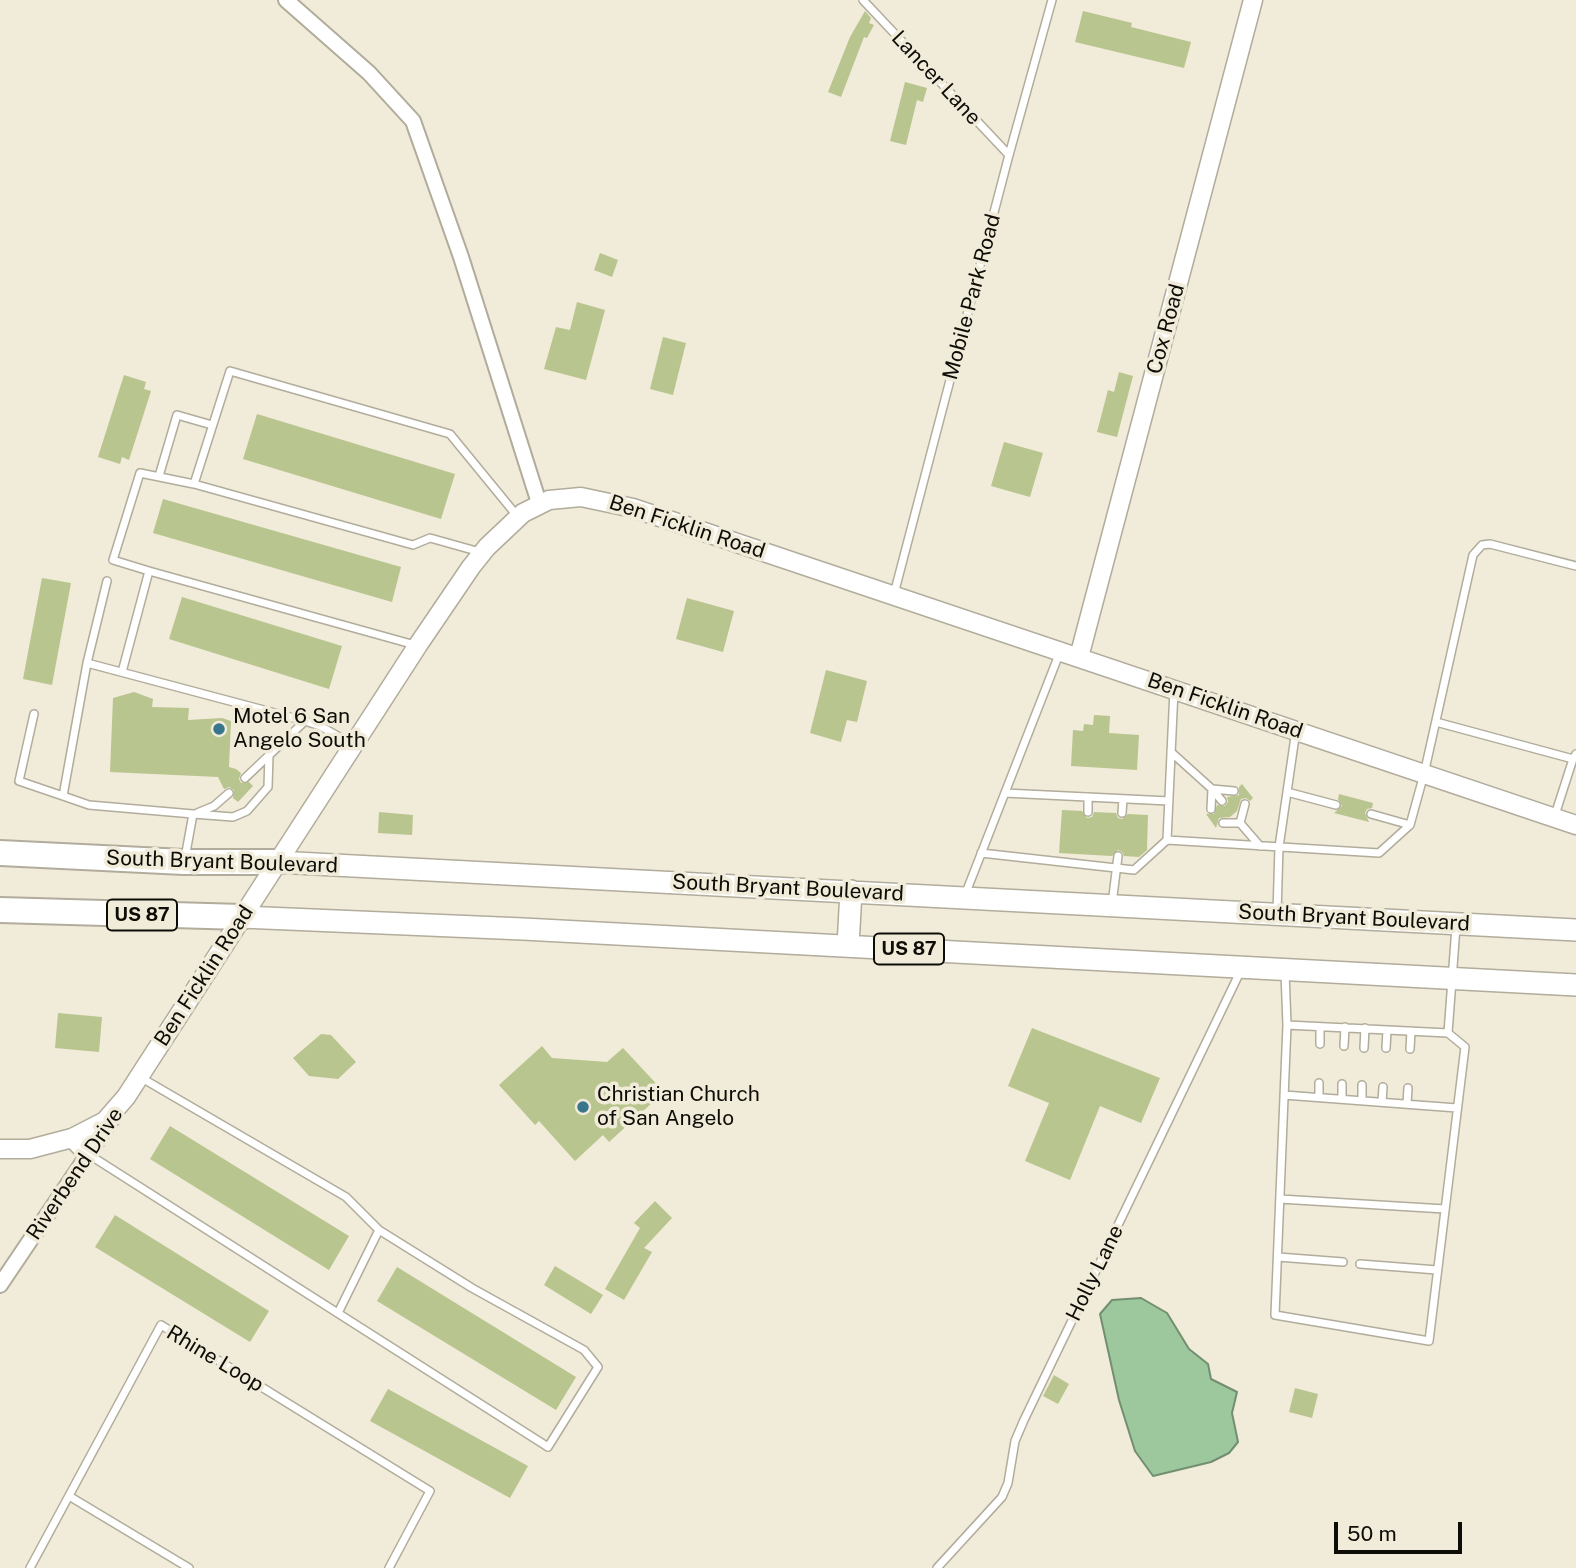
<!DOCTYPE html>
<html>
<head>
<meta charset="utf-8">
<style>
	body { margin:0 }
	#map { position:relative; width:1576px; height:1568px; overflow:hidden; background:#f1ebd9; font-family:"Public Sans",sans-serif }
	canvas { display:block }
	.scale { position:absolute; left:1334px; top:1522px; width:128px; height:32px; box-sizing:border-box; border:4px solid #0d0c06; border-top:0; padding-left:9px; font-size:21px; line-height:24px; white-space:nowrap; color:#0d0c06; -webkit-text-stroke:5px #f1ebd9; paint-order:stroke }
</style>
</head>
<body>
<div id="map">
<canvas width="1576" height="1568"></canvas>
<div class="scale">50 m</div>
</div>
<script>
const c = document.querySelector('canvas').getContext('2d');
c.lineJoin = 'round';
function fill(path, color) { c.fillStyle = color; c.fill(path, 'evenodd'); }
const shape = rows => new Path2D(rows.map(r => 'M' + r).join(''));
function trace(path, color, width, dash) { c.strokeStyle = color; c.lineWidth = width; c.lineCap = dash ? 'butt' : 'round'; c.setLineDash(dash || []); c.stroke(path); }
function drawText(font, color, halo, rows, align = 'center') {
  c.font = font + ' "Public Sans",sans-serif'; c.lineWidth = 7; c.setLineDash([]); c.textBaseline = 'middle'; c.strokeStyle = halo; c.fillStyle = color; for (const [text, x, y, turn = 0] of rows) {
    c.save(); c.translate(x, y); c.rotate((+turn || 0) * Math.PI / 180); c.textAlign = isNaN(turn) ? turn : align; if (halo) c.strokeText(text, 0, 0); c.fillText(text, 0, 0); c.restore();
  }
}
const water = shape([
	[1141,1298,1167,1313,1189,1349,1208,1364,1211,1379,1237,1392,1232,1413,1238,1442,1229,1453,1211,1462,1153,1476,1135,1451,1119,1400,1100,1314,1112,1300,1141,1298]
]);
fill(water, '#9dc79c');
trace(water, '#728f6f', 2);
fill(shape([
	[865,11,871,18,869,23,874,25,867,38,864,37,841,97,828,92,850,37],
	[1083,11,1132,23,1131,27,1191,42,1184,68,1075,42],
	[905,82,927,88,923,102,917,100,906,145,890,141],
	[600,253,618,260,612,277,594,270],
	[577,302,605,310,586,380,544,369,556,327,570,330],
	[663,337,686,343,673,395,650,389],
	[1119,372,1133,376,1117,437,1097,432,1108,390,1114,392],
	[124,375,146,382,144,389,151,391,129,460,122,457,120,464,98,457],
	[257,414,455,474,441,519,243,459],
	[1004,442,1043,453,1030,497,991,486],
	[163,499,401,567,392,602,153,533],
	[42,578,71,583,52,685,23,679],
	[182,597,342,646,329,689,169,639],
	[687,598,734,611,723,652,676,639],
	[826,670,867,681,857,722,847,720,841,742,810,733],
	[134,692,153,699,152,707,189,708,188,720,222,718,231,721,229,767,236,769,241,773,239,779,241,783,249,782,253,786,238,802,233,798,234,790,229,787,224,789,218,777,110,772,113,698],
	[1094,715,1110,716,1109,733,1139,735,1137,770,1071,766,1073,730,1083,731,1084,724,1093,725],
	[1242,784,1253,798,1250,801,1246,798,1241,799,1237,811,1230,817,1219,818,1216,828,1206,814,1214,814,1217,805,1225,806,1228,802,1227,797,1239,795,1239,787],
	[1339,794,1373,803,1372,808,1367,809,1365,813,1369,822,1334,813,1342,806,1338,799],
	[1062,810,1082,811,1087,818,1092,817,1094,812,1116,813,1118,818,1122,819,1128,814,1148,815,1147,850,1139,857,1124,856,1122,852,1118,850,1112,856,1059,853],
	[379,812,413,815,412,835,378,833],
	[58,1013,102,1017,99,1052,55,1048],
	[1032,1028,1160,1078,1141,1123,1100,1106,1070,1180,1025,1161,1049,1103,1008,1086],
	[321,1034,331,1035,356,1062,338,1079,309,1076,293,1058],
	[542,1046,552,1058,607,1062,623,1048,664,1092,609,1142,603,1135,575,1161,539,1121,535,1125,499,1085],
	[170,1126,349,1236,329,1270,150,1159],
	[655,1201,672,1218,644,1248,652,1252,624,1300,605,1289,640,1228,634,1223],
	[115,1215,269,1311,250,1342,95,1247],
	[555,1266,603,1295,591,1314,544,1285],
	[397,1267,576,1377,556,1410,377,1301],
	[1054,1375,1069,1384,1058,1404,1043,1396],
	[1295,1388,1318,1394,1312,1418,1289,1412],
	[388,1389,528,1466,510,1498,370,1421]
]), '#b9c58e');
const service = shape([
	[863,0,1009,155],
	[159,476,177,415,212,425],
	[194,484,413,545,430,538,480,552],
	[149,571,113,560,140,473,194,484,230,371,450,434,518,517],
	[894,594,1009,155,1052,0],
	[87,663,107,581],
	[122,672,149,571,415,645],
	[1174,690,1167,840,1379,853,1410,825,1424,774,1473,555,1482,545,1490,544,1576,566],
	[34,714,19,781,63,796],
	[1436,722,1573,759,1576,754],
	[1171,752,1212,789,1234,791],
	[245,778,305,721],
	[1212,789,1222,801],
	[1287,792,1336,805],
	[1005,793,1169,801],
	[1245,804,1240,823,1260,846],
	[1211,809,1212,789],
	[1088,812,1088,797],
	[197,813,214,806,229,793],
	[1122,813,1123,799],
	[193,814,233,817,247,811,268,787,269,755],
	[1371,814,1410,825],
	[1554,818,1573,759],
	[1223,823,1240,823],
	[981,853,1134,870,1167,840],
	[185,858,193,814,89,805,63,796,87,663,305,721,320,726,354,745],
	[965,895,1060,652],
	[1112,904,1118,856],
	[1277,913,1279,847,1296,730],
	[1285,972,1287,1025,1448,1033,1456,927],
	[1287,1025,1275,1315,1429,1341,1465,1047,1448,1033],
	[1320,1044,1320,1027],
	[1344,1046,1345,1027],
	[1364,1048,1365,1028],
	[1386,1048,1387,1030],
	[1410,1049,1411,1031],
	[1284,1095,1457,1108],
	[1319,1097,1319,1083],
	[1342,1099,1342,1084],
	[1362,1101,1362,1085],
	[1382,1102,1383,1087],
	[1407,1104,1408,1088],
	[88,1154,548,1447,598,1367,584,1350,472,1288,379,1230,346,1197,140,1077],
	[1280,1199,1445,1209],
	[1278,1257,1343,1262],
	[1360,1264,1437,1270],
	[338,1313,379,1230],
	[69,1496,189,1568],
	[30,1568,161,1325,430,1491,389,1568],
	[937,1568,1002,1497,1008,1483,1015,1441,1024,1420,1241,970]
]);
const minor = shape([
	[286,0,369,73,413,121,461,257,539,503],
	[0,1285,114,1116]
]);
const tertiary = shape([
	[1079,657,1253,0],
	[72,1138,88,1154],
	[0,1149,30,1149,72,1138,105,1121,126,1097,418,645,471,567,487,547,523,513,549,500,581,497,633,508,1576,825]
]);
const primary = shape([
	[277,862,1576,930],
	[242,917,523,929,1576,985],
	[848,946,851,891]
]);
const motorway = shape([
	[0,853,184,862,277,862],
	[0,910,242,917]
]);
trace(service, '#b1ac9b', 10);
trace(minor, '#b1ac9b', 18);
trace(tertiary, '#b1ac9b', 21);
trace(primary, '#b1ac9b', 24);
trace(motorway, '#b1ac9b', 28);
trace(service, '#fff', 7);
trace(minor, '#fff', 14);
trace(tertiary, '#fff', 18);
trace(primary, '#fff', 21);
trace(motorway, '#fff', 24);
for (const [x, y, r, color] of [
	[219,729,7,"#38768b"],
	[583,1107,7,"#38768b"]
]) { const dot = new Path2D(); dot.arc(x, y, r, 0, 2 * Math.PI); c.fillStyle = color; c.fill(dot); trace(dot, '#f1ebd9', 2.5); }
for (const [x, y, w] of [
	[142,915,70],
	[909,949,70]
]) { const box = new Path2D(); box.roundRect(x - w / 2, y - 15.5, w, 31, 5); c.fillStyle = '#f1ebd9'; c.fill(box); trace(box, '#0d0c06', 2); }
drawText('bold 19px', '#0d0c06', null, [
	["US 87",142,915],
	["US 87",909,949]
]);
drawText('21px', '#0d0c06', '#f1ebd9', [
	["Lancer Lane",936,78,47],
	["Mobile Park Road",972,297,-75],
	["Cox Road",1166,329,-75],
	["Ben Ficklin Road",687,527,18],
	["Ben Ficklin Road",1225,706,19],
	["South Bryant Boulevard",222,862,2],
	["South Bryant Boulevard",788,888,3],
	["South Bryant Boulevard",1354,918,3],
	["Ben Ficklin Road",204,976,-57],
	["Riverbend Drive",75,1174,-56],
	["Holly Lane",1095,1273,-64],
	["Rhine Loop",215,1359,31]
]);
drawText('21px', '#0d0c06', '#f1ebd9', [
	["Motel 6 San",233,717],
	["Angelo South",233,741],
	["Christian Church",597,1095],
	["of San Angelo",597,1119]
], 'left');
</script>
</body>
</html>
